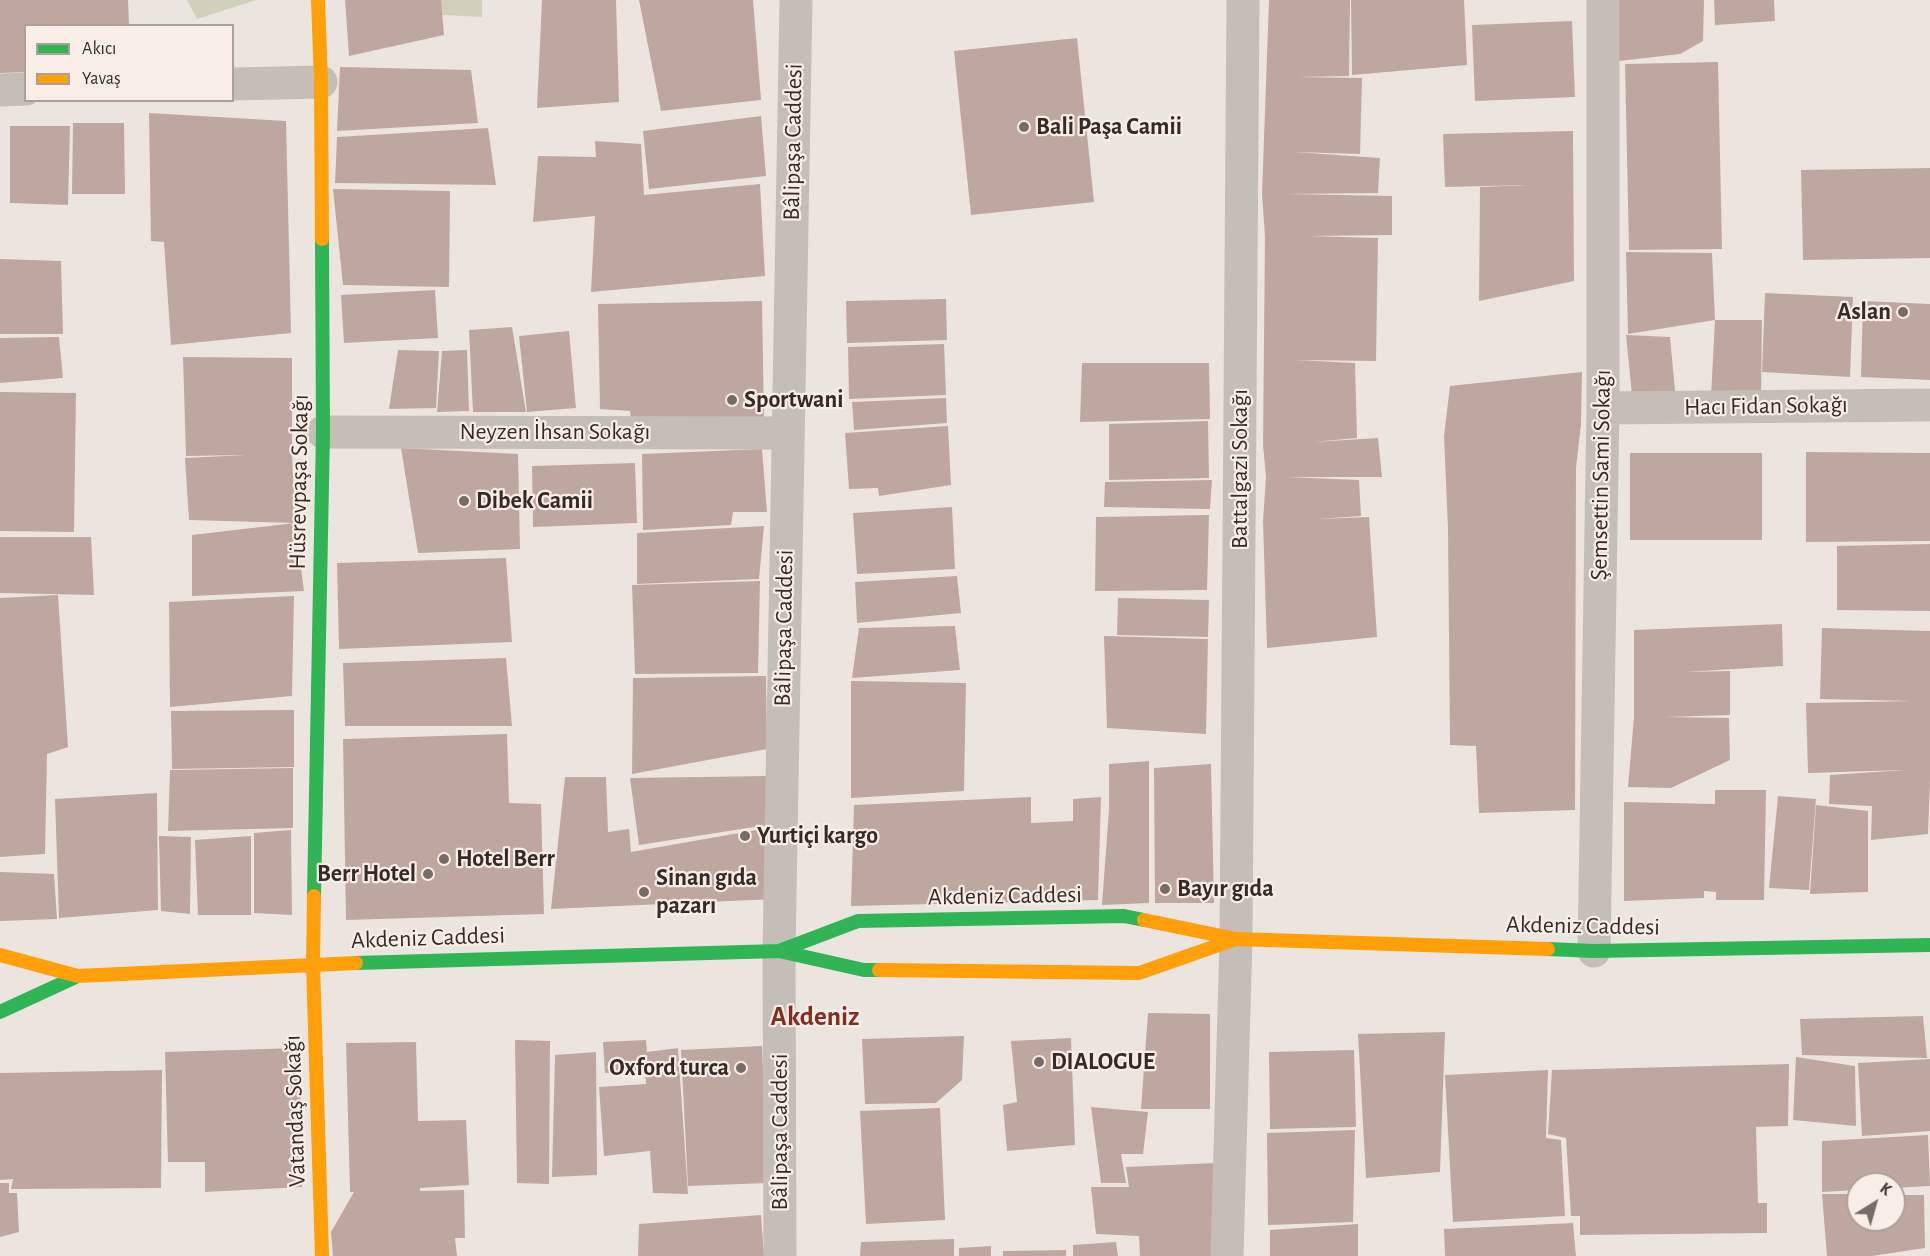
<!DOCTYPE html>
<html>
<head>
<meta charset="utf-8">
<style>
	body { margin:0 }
	#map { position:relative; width:1930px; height:1256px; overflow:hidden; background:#ece5df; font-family:"Alegreya Sans",sans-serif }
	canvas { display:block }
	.legend { position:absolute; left:24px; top:24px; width:210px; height:78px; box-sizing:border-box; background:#f9eee7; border:2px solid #aba09a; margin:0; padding:8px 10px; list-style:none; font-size:18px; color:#352a27 }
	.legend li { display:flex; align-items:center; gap:12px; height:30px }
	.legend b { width:30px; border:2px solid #aba09a }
	.north { position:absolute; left:1846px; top:1172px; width:60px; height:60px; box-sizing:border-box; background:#f9eee7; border:2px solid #aba09a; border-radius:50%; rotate:37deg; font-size:16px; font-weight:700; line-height:24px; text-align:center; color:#352a27 }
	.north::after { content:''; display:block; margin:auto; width:21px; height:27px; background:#756b67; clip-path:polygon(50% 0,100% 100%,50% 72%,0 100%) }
</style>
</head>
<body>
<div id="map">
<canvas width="1930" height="1256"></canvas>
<ul class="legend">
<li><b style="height:8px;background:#30b455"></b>Akıcı</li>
<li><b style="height:8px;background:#ff9f0a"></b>Yavaş</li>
</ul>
<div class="north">K</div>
</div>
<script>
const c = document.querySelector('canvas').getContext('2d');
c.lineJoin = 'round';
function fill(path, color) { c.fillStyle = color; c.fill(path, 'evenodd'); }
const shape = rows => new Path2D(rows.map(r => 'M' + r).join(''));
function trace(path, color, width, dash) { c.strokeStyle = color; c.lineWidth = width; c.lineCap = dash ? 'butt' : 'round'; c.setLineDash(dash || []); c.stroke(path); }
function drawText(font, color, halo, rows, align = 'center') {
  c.font = font + ' "Alegreya Sans",sans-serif'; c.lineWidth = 4.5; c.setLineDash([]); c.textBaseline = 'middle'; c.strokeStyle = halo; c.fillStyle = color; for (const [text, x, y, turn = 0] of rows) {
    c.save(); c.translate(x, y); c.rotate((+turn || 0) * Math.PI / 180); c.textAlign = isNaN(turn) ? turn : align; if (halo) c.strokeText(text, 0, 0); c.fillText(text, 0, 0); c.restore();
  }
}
fill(shape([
	[187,0,256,0,197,19],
	[407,0,482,0,482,17,407,13]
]), '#cfd1ba');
fill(shape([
	[0,0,128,0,129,26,26,26,26,72,0,73],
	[345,0,441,0,444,35,349,56],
	[542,0,616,0,619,102,537,108],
	[639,0,753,0,761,100,661,111],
	[1269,0,1350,0,1349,76,1298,77,1362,78,1360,154,1295,152,1380,158,1378,193,1288,194,1392,196,1392,235,1308,236,1378,238,1376,361,1295,360,1355,363,1357,438,1313,442,1378,438,1382,477,1287,477,1359,480,1361,516,1317,519,1369,517,1377,637,1267,648,1263,521,1266,477,1263,445,1265,236,1262,194],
	[1351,0,1464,0,1467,65,1352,75],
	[1617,0,1704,0,1703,41,1680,54,1619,61],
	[1714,0,1774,0,1775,21,1715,25],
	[1572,21,1575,97,1475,101,1472,25],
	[1077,38,1094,202,971,215,954,51],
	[1718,62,1722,249,1629,250,1625,64],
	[340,67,471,70,478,123,337,131],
	[149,113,286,121,291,333,171,345,164,242,151,241],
	[761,116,766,176,649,189,643,131],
	[73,123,124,123,125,194,72,194],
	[10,126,70,126,68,205,10,203],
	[488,128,496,185,335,183,337,137],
	[1573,131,1574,281,1479,301,1480,187,1528,185,1445,187,1443,134],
	[595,141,641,144,644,195,760,184,765,276,591,292,595,216,533,222,538,156,596,157],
	[1930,168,1930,258,1803,260,1801,170],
	[333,189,450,191,449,287,343,285],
	[1626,252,1712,253,1715,320,1628,334],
	[0,259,61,261,63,334,0,334],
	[435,290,438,338,344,343,341,295],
	[1765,293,1853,297,1850,377,1762,372],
	[946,299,947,340,847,343,846,301],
	[762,301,764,420,632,429,630,411,600,409,598,304],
	[1863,301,1930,304,1930,380,1861,377],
	[1715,320,1762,320,1761,397,1711,397],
	[512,327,526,412,473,412,469,330],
	[569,331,576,408,527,412,519,336],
	[1626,335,1670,337,1676,402,1633,405],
	[59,337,63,378,0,383,0,338],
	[944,344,946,395,849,399,848,347],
	[398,350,439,351,436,408,389,409],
	[467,350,469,411,437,412,442,351],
	[183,357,292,358,292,454,295,523,304,591,192,596,192,535,295,523,189,520,185,458,246,455,186,456],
	[1082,363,1209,363,1210,419,1080,422],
	[1582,372,1581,424,1576,468,1575,810,1479,813,1476,746,1450,745,1448,528,1444,436,1450,386],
	[0,392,76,393,74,532,0,531],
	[946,398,947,423,854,430,852,402],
	[1208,421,1209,478,1109,480,1109,424],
	[948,426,951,485,879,496,878,488,849,489,845,433],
	[401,448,518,454,520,549,418,553],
	[762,449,767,512,733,512,731,525,643,530,642,454],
	[1806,452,1930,453,1930,541,1806,542],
	[1630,453,1762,453,1762,540,1630,540],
	[635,463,637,523,533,527,532,466],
	[1212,480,1210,509,1104,507,1105,482],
	[952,507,955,569,857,574,853,513],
	[1209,515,1207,590,1095,591,1096,517],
	[764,526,759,579,637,584,637,533],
	[0,537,91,537,94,595,0,593],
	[1930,544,1930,611,1837,610,1837,546],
	[506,558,512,642,339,649,337,563],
	[957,576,961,613,857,623,855,582],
	[760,581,758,673,635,674,632,585],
	[58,595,68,747,47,754,45,854,0,857,0,598],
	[294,596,292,696,170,707,169,602],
	[1118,598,1209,600,1208,637,1117,635],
	[1782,624,1783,666,1685,672,1730,671,1730,715,1666,717,1729,718,1730,760,1671,788,1628,787,1634,717,1634,630],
	[955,626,960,670,852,678,859,628],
	[1822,628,1930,631,1930,780,1928,834,1871,840,1872,806,1829,804,1830,775,1905,770,1808,773,1806,703,1912,701,1820,699],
	[1104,636,1208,639,1206,734,1107,728],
	[506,658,512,726,345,726,343,663],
	[766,676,767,749,632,774,633,678],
	[851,681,966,683,964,791,851,798],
	[294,710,294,767,172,769,171,711],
	[507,734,509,803,541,804,544,914,346,920,343,739],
	[1149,761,1149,903,1102,905,1109,809,1109,764],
	[1211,764,1214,903,1155,903,1154,768],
	[293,768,293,828,168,831,170,770],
	[767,776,767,825,639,845,630,778],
	[565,777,606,777,608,832,629,829,631,852,762,829,775,899,551,909],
	[1715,790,1766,790,1764,900,1716,900,1716,892,1704,891,1704,898,1624,901,1624,802,1715,804],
	[157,793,158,910,59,918,55,799],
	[1778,796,1816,799,1809,890,1769,888],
	[1031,797,1031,823,1073,821,1073,799,1101,797,1098,900,851,906,854,805],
	[1816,805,1868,811,1868,892,1810,894],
	[291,830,292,915,254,913,254,833],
	[159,836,191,837,190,914,161,911],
	[251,836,251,915,198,915,195,840],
	[0,872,54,874,57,919,0,921],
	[1148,1013,1210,1014,1210,1109,1141,1109],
	[1923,1016,1927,1058,1802,1055,1800,1019],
	[1445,1032,1440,1172,1366,1178,1358,1034],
	[964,1036,962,1080,936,1103,865,1104,862,1039],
	[1071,1038,1075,1145,1007,1151,1003,1105,1017,1102,1011,1041],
	[515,1040,550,1041,549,1184,517,1183],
	[646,1040,647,1052,678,1048,688,1194,653,1193,650,1151,604,1156,599,1087,646,1084,645,1071,605,1073,603,1042],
	[416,1042,418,1121,466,1120,469,1185,420,1188,420,1191,464,1190,465,1238,455,1238,457,1256,333,1256,331,1232,354,1192,350,1192,346,1043],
	[762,1046,768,1183,688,1186,681,1050],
	[300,1048,302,1187,205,1192,205,1162,168,1162,165,1052],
	[1354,1050,1356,1127,1270,1129,1269,1052],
	[596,1052,597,1175,552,1177,555,1055],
	[1796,1057,1855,1066,1856,1126,1793,1120],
	[1930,1059,1930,1131,1862,1136,1858,1063],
	[1789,1064,1788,1126,1756,1127,1758,1203,1767,1203,1767,1233,1580,1235,1580,1216,1571,1216,1566,1138,1548,1134,1552,1070],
	[162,1070,161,1188,11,1189,13,1179,0,1180,0,1073],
	[1548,1070,1546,1138,1561,1140,1565,1216,1453,1222,1445,1075],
	[1091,1107,1148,1112,1143,1154,1121,1154,1126,1183,1101,1183],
	[940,1108,945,1220,866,1224,860,1111],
	[1355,1130,1353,1222,1268,1225,1267,1133],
	[1928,1135,1930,1186,1894,1188,1894,1184,1858,1184,1858,1190,1822,1192,1822,1141],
	[1214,1163,1220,1256,1140,1256,1139,1236,1096,1234,1091,1187,1129,1187,1126,1167],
	[0,1183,9,1183,9,1193,17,1193,19,1232,0,1237],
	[1822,1194,1858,1194,1858,1220,1894,1220,1894,1195,1924,1195,1925,1248,1872,1256,1827,1256],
	[761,1215,764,1256,638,1256,639,1224],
	[1573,1223,1576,1256,1445,1256,1444,1229],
	[1358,1224,1358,1256,1270,1256,1270,1230],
	[954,1239,954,1256,860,1256,861,1242],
	[1116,1242,1118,1256,1073,1256,1073,1245],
	[991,1246,991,1256,959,1256,959,1248],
	[1066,1250,1066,1256,1003,1256,1003,1251]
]), '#bfa7a1');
trace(shape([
	[232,84,321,82],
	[0,90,26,89],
	[1603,408,1930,405],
	[323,432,788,433],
	[1594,951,1603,408,1603,0],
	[780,1256,779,951,796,0],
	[1227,1256,1236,939,1243,0]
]), '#c5bdb8', 33);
trace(shape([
	[314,896,323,432,322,239],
	[1548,949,1594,951,1930,945],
	[779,951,858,921,1124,916,1144,920],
	[356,963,779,951,864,970,879,970],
	[0,1012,78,976]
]), '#30b455', 14);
trace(shape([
	[318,0,321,82,322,239],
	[314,896,313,964,322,1256],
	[1144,920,1236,939,1548,949],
	[0,955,78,976,356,963],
	[879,970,1139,973,1236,939]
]), '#ff9f0a', 14);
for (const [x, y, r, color] of [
	[1024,127,6,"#756b67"],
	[1903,312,6,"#756b67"],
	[732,400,6,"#756b67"],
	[464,501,6,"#756b67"],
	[745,836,6,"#756b67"],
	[444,859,6,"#756b67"],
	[428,874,6,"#756b67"],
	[1165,889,6,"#756b67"],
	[644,892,6,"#756b67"],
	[1039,1062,6,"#756b67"],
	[741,1068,6,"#756b67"]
]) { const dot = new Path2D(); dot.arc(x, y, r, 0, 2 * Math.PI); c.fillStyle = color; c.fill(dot); trace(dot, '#f9eee7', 2); }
drawText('bold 24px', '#352a27', '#f9eee7', [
	["Bali Paşa Camii",1036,127],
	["Aslan",1891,312,"right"],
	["Sportwani",744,400],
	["Dibek Camii",476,501],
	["Yurtiçi kargo",757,836],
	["Hotel Berr",456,859],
	["Berr Hotel",416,874,"right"],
	["Sinan gıda",656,878],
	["pazarı",656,906],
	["Bayır gıda",1177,889],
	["DIALOGUE",1051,1062],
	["Oxford turca",729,1068,"right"]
], 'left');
drawText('24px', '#352a27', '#f9eee7', [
	["Bâlipaşa Caddesi",793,142,-89],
	["Hacı Fidan Sokağı",1766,406,-1],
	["Neyzen İhsan Sokağı",555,432],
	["Battalgazi Sokağı",1240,469,-90],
	["Şemsettin Sami Sokağı",1601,475,-89],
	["Hüsrevpaşa Sokağı",299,482,-89],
	["Bâlipaşa Caddesi",784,628,-89],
	["Akdeniz Caddesi",1005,896,-1],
	["Akdeniz Caddesi",1583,926,1],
	["Akdeniz Caddesi",428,938,-2],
	["Vatandaş Sokağı",295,1111,-92],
	["Bâlipaşa Caddesi",780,1132,-90]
]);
drawText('bold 27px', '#832c21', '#f9eee7', [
	["Akdeniz",815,1017]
]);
</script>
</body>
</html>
